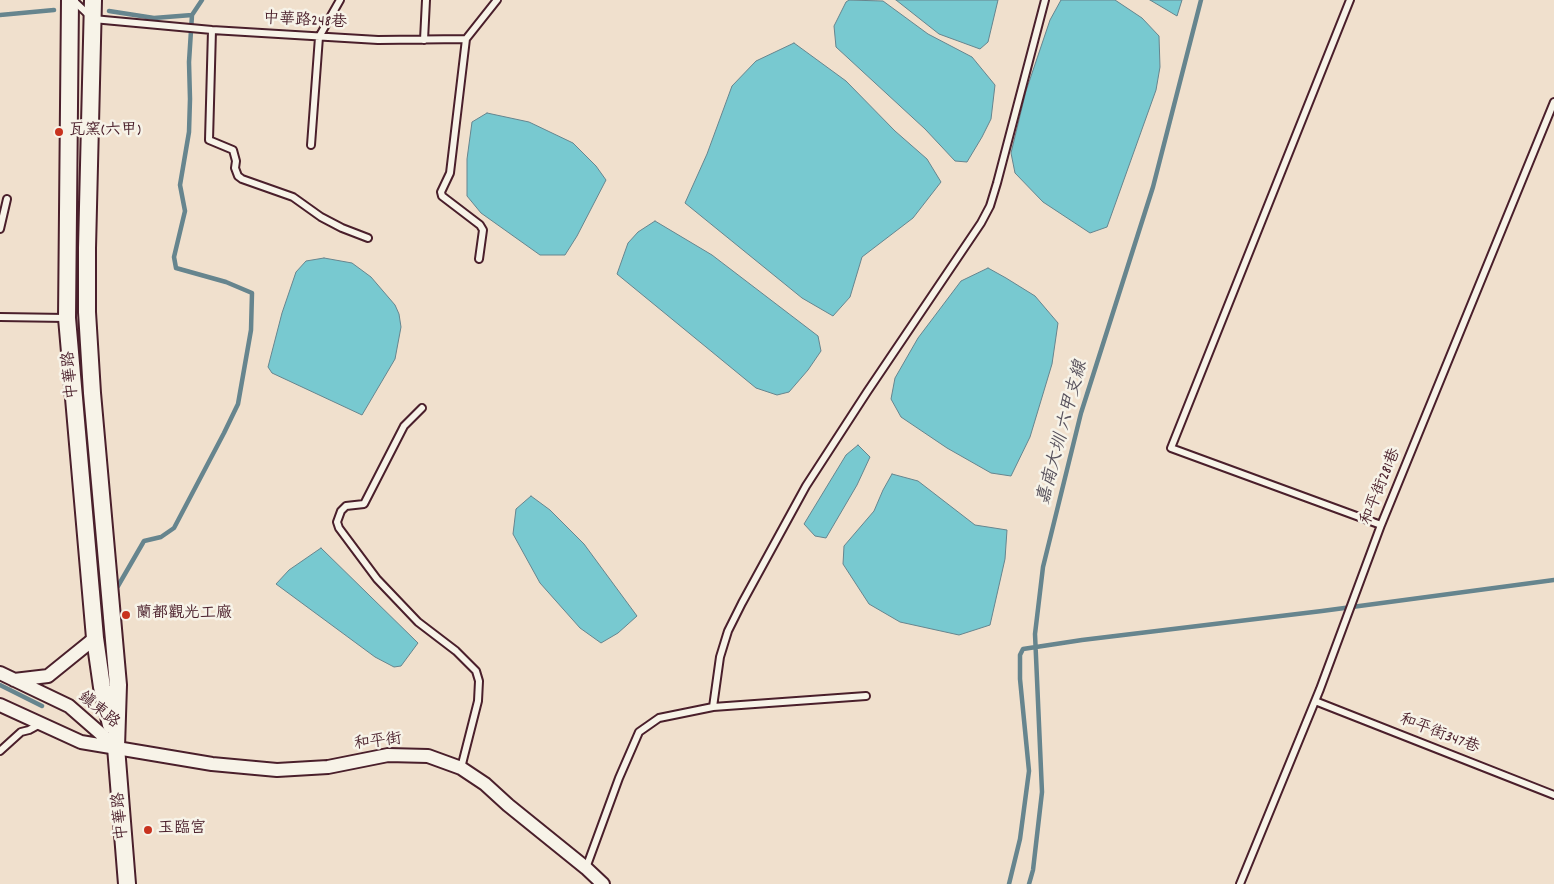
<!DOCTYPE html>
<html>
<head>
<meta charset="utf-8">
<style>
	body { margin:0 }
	canvas { display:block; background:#f0e0cd }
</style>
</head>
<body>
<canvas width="1554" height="884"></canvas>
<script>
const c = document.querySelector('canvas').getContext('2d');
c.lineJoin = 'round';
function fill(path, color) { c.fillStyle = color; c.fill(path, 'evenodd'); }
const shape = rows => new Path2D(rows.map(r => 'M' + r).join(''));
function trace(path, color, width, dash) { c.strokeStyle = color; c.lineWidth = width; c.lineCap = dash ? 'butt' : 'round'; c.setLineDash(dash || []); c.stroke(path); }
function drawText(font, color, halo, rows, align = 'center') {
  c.font = font + ' Dekko,"LXGW WenKai TC",sans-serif'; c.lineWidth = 5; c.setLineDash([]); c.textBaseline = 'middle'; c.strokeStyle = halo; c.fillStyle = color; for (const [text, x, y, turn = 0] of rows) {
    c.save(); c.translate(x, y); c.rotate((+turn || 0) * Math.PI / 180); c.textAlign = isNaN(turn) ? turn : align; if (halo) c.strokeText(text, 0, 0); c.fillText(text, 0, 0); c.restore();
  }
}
const water = shape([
	[849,0,883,1,928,34,972,57,995,85,991,119,982,137,967,162,955,161,925,129,836,47,834,26,846,2,849,0],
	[896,0,998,0,988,42,980,49,939,34,896,0],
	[1061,0,1115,0,1142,18,1159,36,1160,67,1156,90,1107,227,1090,233,1043,202,1015,173,1011,153,1026,91,1050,20,1061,0],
	[1150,0,1182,0,1177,16,1150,0],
	[794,43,846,81,895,131,927,159,941,182,913,218,862,257,850,297,833,316,802,298,685,203,707,154,732,86,756,61,794,43],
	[487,113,529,122,573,143,596,166,606,180,577,236,565,255,540,255,481,213,467,196,467,159,472,122,487,113],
	[655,221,712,255,818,336,821,351,808,370,789,392,777,395,756,388,617,274,628,243,638,232,655,221],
	[324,258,352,263,371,277,395,305,399,314,401,327,395,359,362,415,272,373,268,367,282,313,296,272,306,261,324,258],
	[988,268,1006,278,1035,296,1058,323,1052,364,1030,437,1011,476,991,473,947,448,901,417,891,399,895,378,918,338,961,281,988,268],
	[858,445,870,457,857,485,826,538,815,536,804,524,846,455,858,445],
	[892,474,918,481,975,525,1007,530,1005,559,990,625,959,635,900,622,869,604,843,564,844,546,874,511,883,490,892,474],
	[531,496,550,510,584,544,637,616,618,633,601,643,580,628,540,583,513,534,516,509,531,496],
	[321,548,418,643,401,666,394,667,375,657,276,584,289,570,321,548]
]);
fill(water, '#78c9d0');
trace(water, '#66858e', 1);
trace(shape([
	[109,11,154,18,192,15,202,0],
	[0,15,54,10],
	[118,586,144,541,161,537,174,528,224,433,238,404,251,330,252,293,226,282,176,268,174,257,185,211,180,185,189,132,190,99,189,62,192,15],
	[0,685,42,706],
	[1009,884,1020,839,1029,771,1020,679,1020,655,1023,649,1082,640,1322,611,1554,580],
	[1029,884,1033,870,1042,792,1035,634,1043,567,1081,413,1153,187,1201,0]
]), '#66858e', 4.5);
const service = shape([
	[73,0,93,19,212,30,378,40,466,39,497,0],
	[1350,0,1171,448,1381,525],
	[212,30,209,140,233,150,236,161,235,168,238,176,242,179,293,197,321,217,342,228,368,238],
	[466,39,450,173,441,192,442,196,480,225,483,230,479,259],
	[424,40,426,0],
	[311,145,319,37,340,0],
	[0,229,7,199],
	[0,317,66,318],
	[422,408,404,426,364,504,346,506,341,511,337,522,339,528,377,579,418,622,456,651,476,671,479,681,478,701,461,768],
	[1315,701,1554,795],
	[713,707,720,657,728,631,742,603,806,486,867,392,981,223,990,206,997,183,1045,0],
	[0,751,21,732,29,730,40,724],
	[586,868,619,778,639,732,659,718,713,707,866,696],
	[1240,884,1320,689,1381,525,1554,102]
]);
const minor = shape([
	[0,673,69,706,116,747],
	[14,680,48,676,95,638],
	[0,705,81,742,212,764,277,770,328,767,388,755,428,756,461,768,485,784,508,805,586,868,603,884]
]);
const tertiary = shape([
	[70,0,67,318,95,638,102,687,111,725],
	[93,0,87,248,87,312,92,393,118,685,116,747,127,884]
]);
trace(service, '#4a1f2b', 10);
trace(minor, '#4a1f2b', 16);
trace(tertiary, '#4a1f2b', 20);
trace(service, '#f7f3e8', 6);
trace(minor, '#f7f3e8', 12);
trace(tertiary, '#f7f3e8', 16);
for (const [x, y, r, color] of [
	[59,132,5,"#c8321e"],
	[126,615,5,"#c8321e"],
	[148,830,5,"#c8321e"]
]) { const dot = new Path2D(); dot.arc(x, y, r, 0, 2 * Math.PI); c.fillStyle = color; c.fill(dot); trace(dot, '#f7f3e8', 2); }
drawText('16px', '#4a1f2b', '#f7f3e8', [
	["中華路248巷",305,22,3],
	["中華路",72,375,-95],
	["和平街281巷",1382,487,-68],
	["鎮東路",98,711,39],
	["和平街347巷",1439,735,21],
	["和平街",378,743,-7],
	["中華路",122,816,-95]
]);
drawText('16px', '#4a1f2b', '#f7f3e8', [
	["瓦窯(六甲)",69,132],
	["蘭都觀光工廠",136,615],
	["玉臨宮",158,830]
], 'left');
drawText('italic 18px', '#58525d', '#f7f3e8', [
	["嘉南大圳 六甲支線",1064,433,-75]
]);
</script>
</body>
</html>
